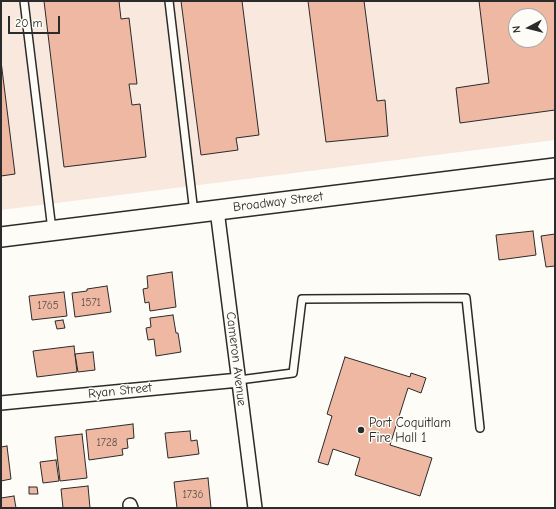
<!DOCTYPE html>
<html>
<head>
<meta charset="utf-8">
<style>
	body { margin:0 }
	#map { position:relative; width:556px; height:509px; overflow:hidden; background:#fdfcf7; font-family:"Comic Neue",sans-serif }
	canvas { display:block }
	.frame { position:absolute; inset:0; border:2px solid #2b2b2b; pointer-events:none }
	.north { position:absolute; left:508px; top:8px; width:40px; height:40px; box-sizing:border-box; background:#fdfcf7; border:1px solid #a9a8a5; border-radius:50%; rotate:263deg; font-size:11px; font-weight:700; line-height:16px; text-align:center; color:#2b2b2b }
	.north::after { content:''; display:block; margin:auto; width:14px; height:18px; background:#2b2b2b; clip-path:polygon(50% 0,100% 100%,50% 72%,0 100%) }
	.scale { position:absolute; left:8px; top:16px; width:52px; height:18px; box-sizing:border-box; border:2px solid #2b2b2b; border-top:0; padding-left:5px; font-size:12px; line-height:14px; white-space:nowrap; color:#2b2b2b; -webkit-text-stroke:3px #fdfcf7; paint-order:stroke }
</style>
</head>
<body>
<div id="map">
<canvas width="556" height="509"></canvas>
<div class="frame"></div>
<div class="north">N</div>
<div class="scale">20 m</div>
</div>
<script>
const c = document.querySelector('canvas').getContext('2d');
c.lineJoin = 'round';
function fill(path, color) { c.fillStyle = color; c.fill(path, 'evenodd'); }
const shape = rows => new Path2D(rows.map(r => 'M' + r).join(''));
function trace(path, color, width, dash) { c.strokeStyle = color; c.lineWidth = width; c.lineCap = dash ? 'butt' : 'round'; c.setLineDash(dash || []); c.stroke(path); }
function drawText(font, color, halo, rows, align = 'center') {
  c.font = font + ' "Comic Neue",sans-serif'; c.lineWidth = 3; c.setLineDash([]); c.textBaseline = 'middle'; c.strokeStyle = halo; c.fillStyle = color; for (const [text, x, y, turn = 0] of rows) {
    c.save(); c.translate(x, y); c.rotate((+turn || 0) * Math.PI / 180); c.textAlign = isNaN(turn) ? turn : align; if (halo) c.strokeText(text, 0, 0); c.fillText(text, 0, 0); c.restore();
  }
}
fill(shape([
	[1,1,555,1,555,140,1,210],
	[516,16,540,16,540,40,516,40]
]), '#f8e8de');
const building = shape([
	[44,1,119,1,121,19,129,18,137,84,129,84,132,105,140,104,146,157,64,167,44,1],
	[181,1,242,1,259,135,236,138,238,150,201,155,181,1],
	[308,1,364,1,377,101,385,100,388,136,326,142,308,1],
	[479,1,555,1,555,110,460,123,456,88,489,83,479,1],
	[516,16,540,16,540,40,516,40,516,16],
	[1,61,15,174,1,176,1,61],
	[533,231,536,255,499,260,496,235,533,231],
	[555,234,555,266,546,267,541,236,555,234],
	[172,272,176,307,150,311,149,302,145,303,143,289,148,288,147,276,172,272],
	[107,286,111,312,75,317,72,293,87,291,87,289,107,286],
	[64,292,67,316,32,320,29,296,64,292],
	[173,315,176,333,178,333,181,352,156,356,154,339,148,340,146,328,151,327,150,318,173,315],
	[63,320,65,328,57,329,55,321,63,320],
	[74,346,77,372,37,377,33,351,74,346],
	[93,352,95,370,78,372,75,354,93,352],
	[345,357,410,377,411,373,426,378,421,393,408,388,390,445,432,458,420,496,355,475,360,458,333,449,328,465,318,462,332,416,327,414,345,357],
	[133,424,134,438,127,439,128,448,122,449,123,455,89,460,86,430,133,424],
	[190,431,191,441,197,440,199,454,168,458,165,433,190,431],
	[82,434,87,478,60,481,55,437,82,434],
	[7,446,11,479,1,481,1,447,7,446],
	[56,460,59,481,43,483,40,462,56,460],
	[208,478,211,508,177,508,174,482,208,478],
	[88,486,90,508,63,508,61,489,88,486],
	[29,487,37,487,38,494,29,494,29,487],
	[14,496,16,508,1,508,1,498,14,496]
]);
fill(building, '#eeb8a3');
trace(building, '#2b2b2b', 1);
const lane = shape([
	[24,1,52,230],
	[169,1,194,213],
	[239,380,293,373,302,299,466,298,480,428]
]);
const street = shape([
	[217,210,255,508],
	[1,403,239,380],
	[130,505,131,508]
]);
const secondary = shape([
	[1,237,555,168]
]);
trace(lane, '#2b2b2b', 10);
trace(street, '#2b2b2b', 16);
trace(secondary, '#2b2b2b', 22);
trace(lane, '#fdfcf7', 7);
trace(street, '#fdfcf7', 13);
trace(secondary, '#fdfcf7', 19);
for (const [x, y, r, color] of [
	[361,430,4,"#2b2b2b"]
]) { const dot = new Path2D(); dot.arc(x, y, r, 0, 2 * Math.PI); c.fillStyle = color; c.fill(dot); trace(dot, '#fdfcf7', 1.5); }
drawText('11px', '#5c4e49', null, [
	["1571",91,303],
	["1765",48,306],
	["1728",107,443],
	["1736",193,495]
]);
drawText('13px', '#2b2b2b', '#fdfcf7', [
	["Broadway Street",278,202,-7],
	["Cameron Avenue",236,359,83],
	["Ryan Street",120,391,-6]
]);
drawText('13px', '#2b2b2b', '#fdfcf7', [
	["Port Coquitlam",369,423],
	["Fire Hall 1",369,438]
], 'left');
</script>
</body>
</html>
